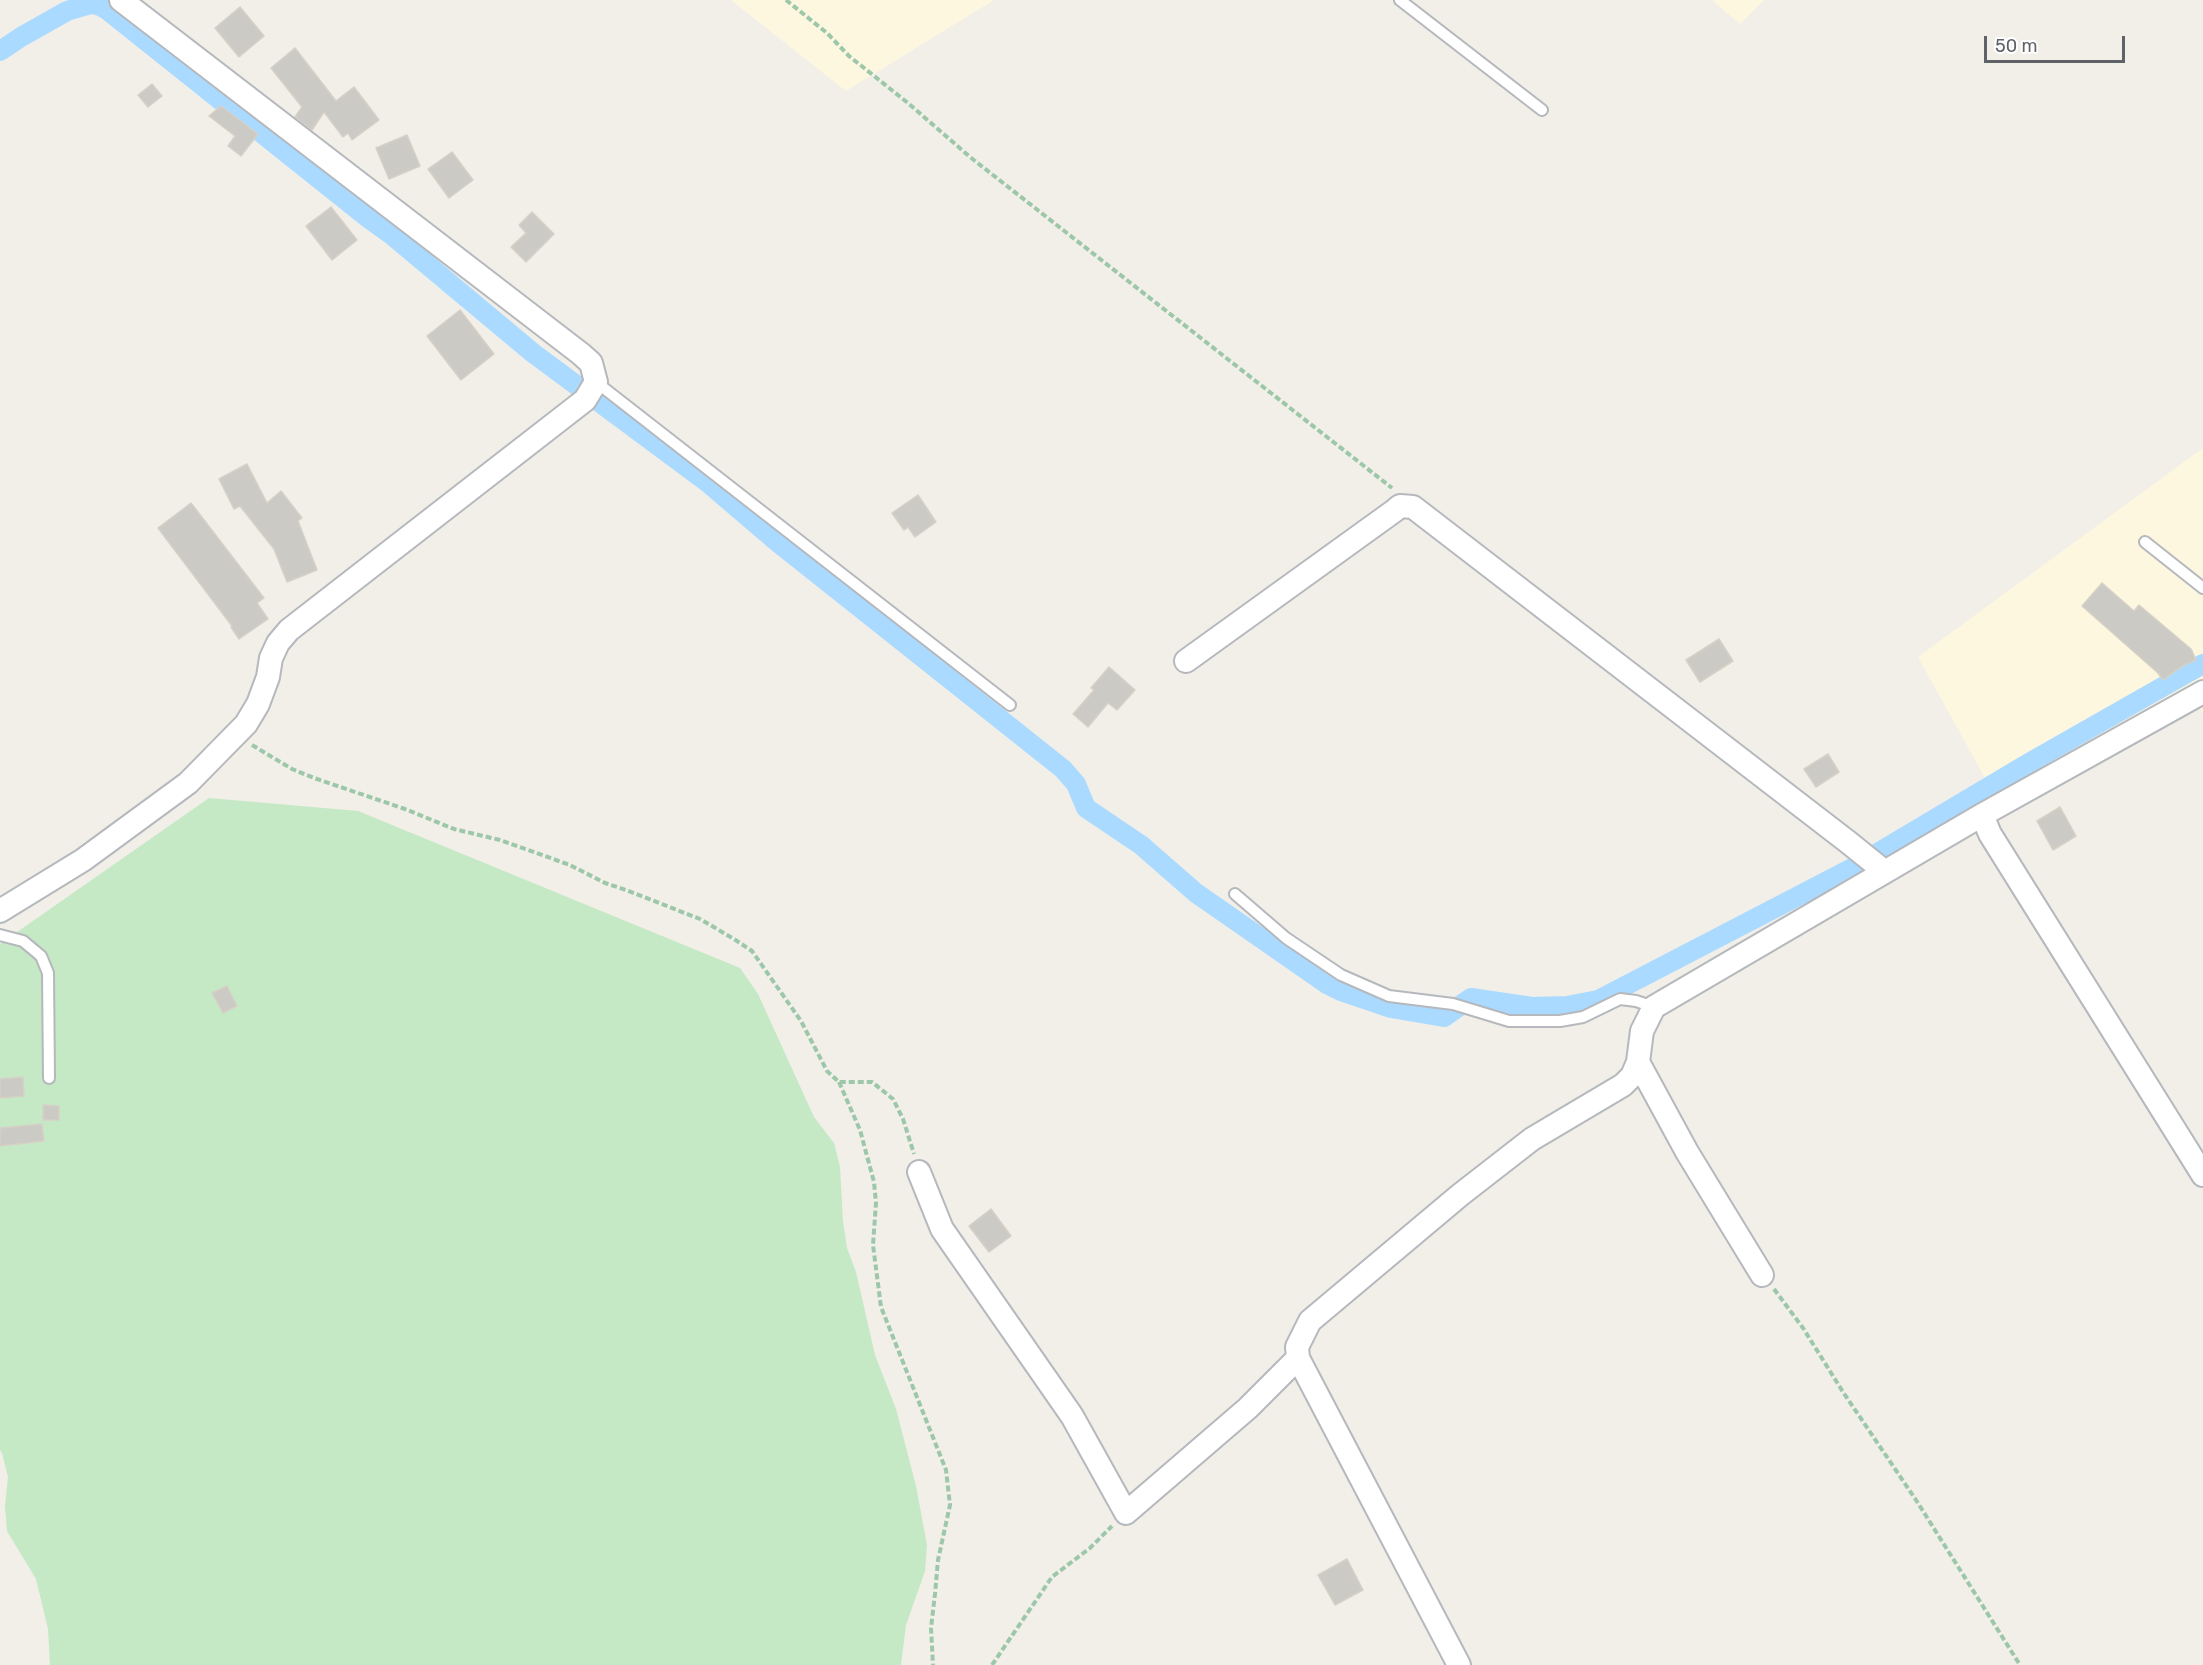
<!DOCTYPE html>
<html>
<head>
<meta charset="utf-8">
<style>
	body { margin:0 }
	#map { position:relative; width:2203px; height:1665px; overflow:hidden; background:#f1efe8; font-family:Rubik,sans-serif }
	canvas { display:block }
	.scale { position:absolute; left:1984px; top:36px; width:141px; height:27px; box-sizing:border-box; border:3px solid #5f6368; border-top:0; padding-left:8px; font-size:18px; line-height:21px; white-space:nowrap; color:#5f6368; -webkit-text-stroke:4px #fff; paint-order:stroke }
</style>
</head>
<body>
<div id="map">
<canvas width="2203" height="1665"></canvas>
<div class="scale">50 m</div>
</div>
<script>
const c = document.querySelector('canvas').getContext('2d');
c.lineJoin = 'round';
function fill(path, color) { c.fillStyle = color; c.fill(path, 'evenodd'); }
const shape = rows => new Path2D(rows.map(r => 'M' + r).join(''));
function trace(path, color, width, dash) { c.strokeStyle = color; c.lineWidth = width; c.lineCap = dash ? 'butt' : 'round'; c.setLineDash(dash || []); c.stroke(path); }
fill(shape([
	[731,0,994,0,846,91],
	[1712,0,1764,0,1740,24],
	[2203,448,2203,714,2189,689,1995,796,1918,657]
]), '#fef7e0');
fill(shape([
	[209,798,358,811,740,968,758,994,814,1117,834,1143,840,1167,843,1221,847,1248,856,1272,875,1355,896,1409,916,1486,927,1545,925,1571,906,1625,901,1665,50,1665,48,1629,36,1579,7,1531,5,1506,8,1477,2,1453,0,1450,0,944]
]), '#c5e8c5');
trace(shape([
	[0,51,21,37,67,11,91,4,98,5,106,9,368,218,393,236,533,353,707,482,776,541,1063,769,1076,784,1086,808,1141,845,1196,893,1327,984,1341,991,1391,1008,1444,1017,1471,998,1532,1007,1567,1006,1598,1000,1854,867,2027,764,2203,664]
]), '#aadaff', 20);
const building = shape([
	[240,7,264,36,239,57,215,28,240,7],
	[295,48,336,101,354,87,379,120,352,140,348,133,343,137,324,112,312,130,295,117,302,107,271,68,295,48],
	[152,84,162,96,148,107,138,95,152,84],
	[221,106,258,134,241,156,228,146,235,136,209,116,221,106],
	[407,135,420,166,389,179,376,148,407,135],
	[452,152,473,180,449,198,428,169,452,152],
	[331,207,357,240,332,260,306,226,331,207],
	[532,212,554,234,526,262,511,247,526,233,519,225,532,212],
	[460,310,494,354,461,380,427,336,460,310],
	[247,464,267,503,281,491,302,518,298,521,317,570,287,582,274,549,240,506,234,509,219,479,247,464],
	[918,495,936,522,915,537,908,527,904,530,892,513,918,495],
	[191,503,264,598,257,603,268,619,239,639,231,627,232,626,158,528,191,503],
	[2102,583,2134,611,2139,605,2191,649,2196,660,2184,665,2163,680,2158,673,2082,606,2102,583],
	[1719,639,1733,661,1700,682,1686,660,1719,639],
	[1109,667,1135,690,1117,710,1108,703,1088,727,1073,714,1094,690,1091,688,1109,667],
	[1828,754,1839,772,1816,787,1804,769,1828,754],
	[2060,807,2076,836,2053,850,2037,821,2060,807],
	[227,986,237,1006,223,1013,212,993,227,986],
	[23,1077,24,1096,0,1098,0,1079,23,1077],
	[43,1105,59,1106,59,1120,43,1120,43,1105],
	[42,1124,44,1141,0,1146,0,1128,42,1124],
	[991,1209,1011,1236,989,1252,969,1226,991,1209],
	[1347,1559,1363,1590,1335,1605,1318,1575,1347,1559]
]);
fill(building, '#cccac5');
trace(building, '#d6d1c6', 1.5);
const service = shape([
	[1400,0,1542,110],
	[596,382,1010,705],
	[2145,542,2203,588],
	[1235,894,1286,938,1341,975,1389,996,1453,1004,1509,1021,1560,1021,1583,1017,1620,999,1636,1001,1654,1007],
	[0,935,23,941,41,956,48,973,49,1078]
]);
const minor = shape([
	[1186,661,1394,511,1400,506,1413,507,1848,842,1884,871],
	[1982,815,1990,834,2203,1175],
	[0,911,83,860,188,783,246,724,258,704,268,677,271,658,278,643,289,630,585,400,596,382,591,363,581,354,121,0],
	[1638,1062,1687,1152,1762,1275],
	[919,1172,942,1229,1072,1416,1126,1513,1248,1408,1298,1358],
	[1459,1665,1298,1358,1297,1347,1310,1321,1460,1195,1532,1139,1623,1085,1632,1076,1638,1062,1642,1031,1654,1007,1982,815,2203,692]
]);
trace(service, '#b5b8bc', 14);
trace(minor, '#b5b8bc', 26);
trace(shape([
	[786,0,827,33,849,56,908,103,970,157,1392,488],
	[252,745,292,769,314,778,405,809,454,829,500,840,570,865,605,883,626,890,700,919,734,939,752,951,801,1021,827,1071,839,1082,872,1082,893,1099,903,1119,914,1154],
	[839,1082,860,1130,874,1182,876,1203,873,1245,881,1307,946,1470,950,1505,938,1560,935,1594,931,1628,933,1665],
	[1774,1289,1803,1328,1843,1392,1916,1500,2020,1665],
	[992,1665,1052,1577,1090,1548,1112,1526]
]), '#9cc7a9', 4, [6, 3]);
trace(service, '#fff', 10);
trace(minor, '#fff', 22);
</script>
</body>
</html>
